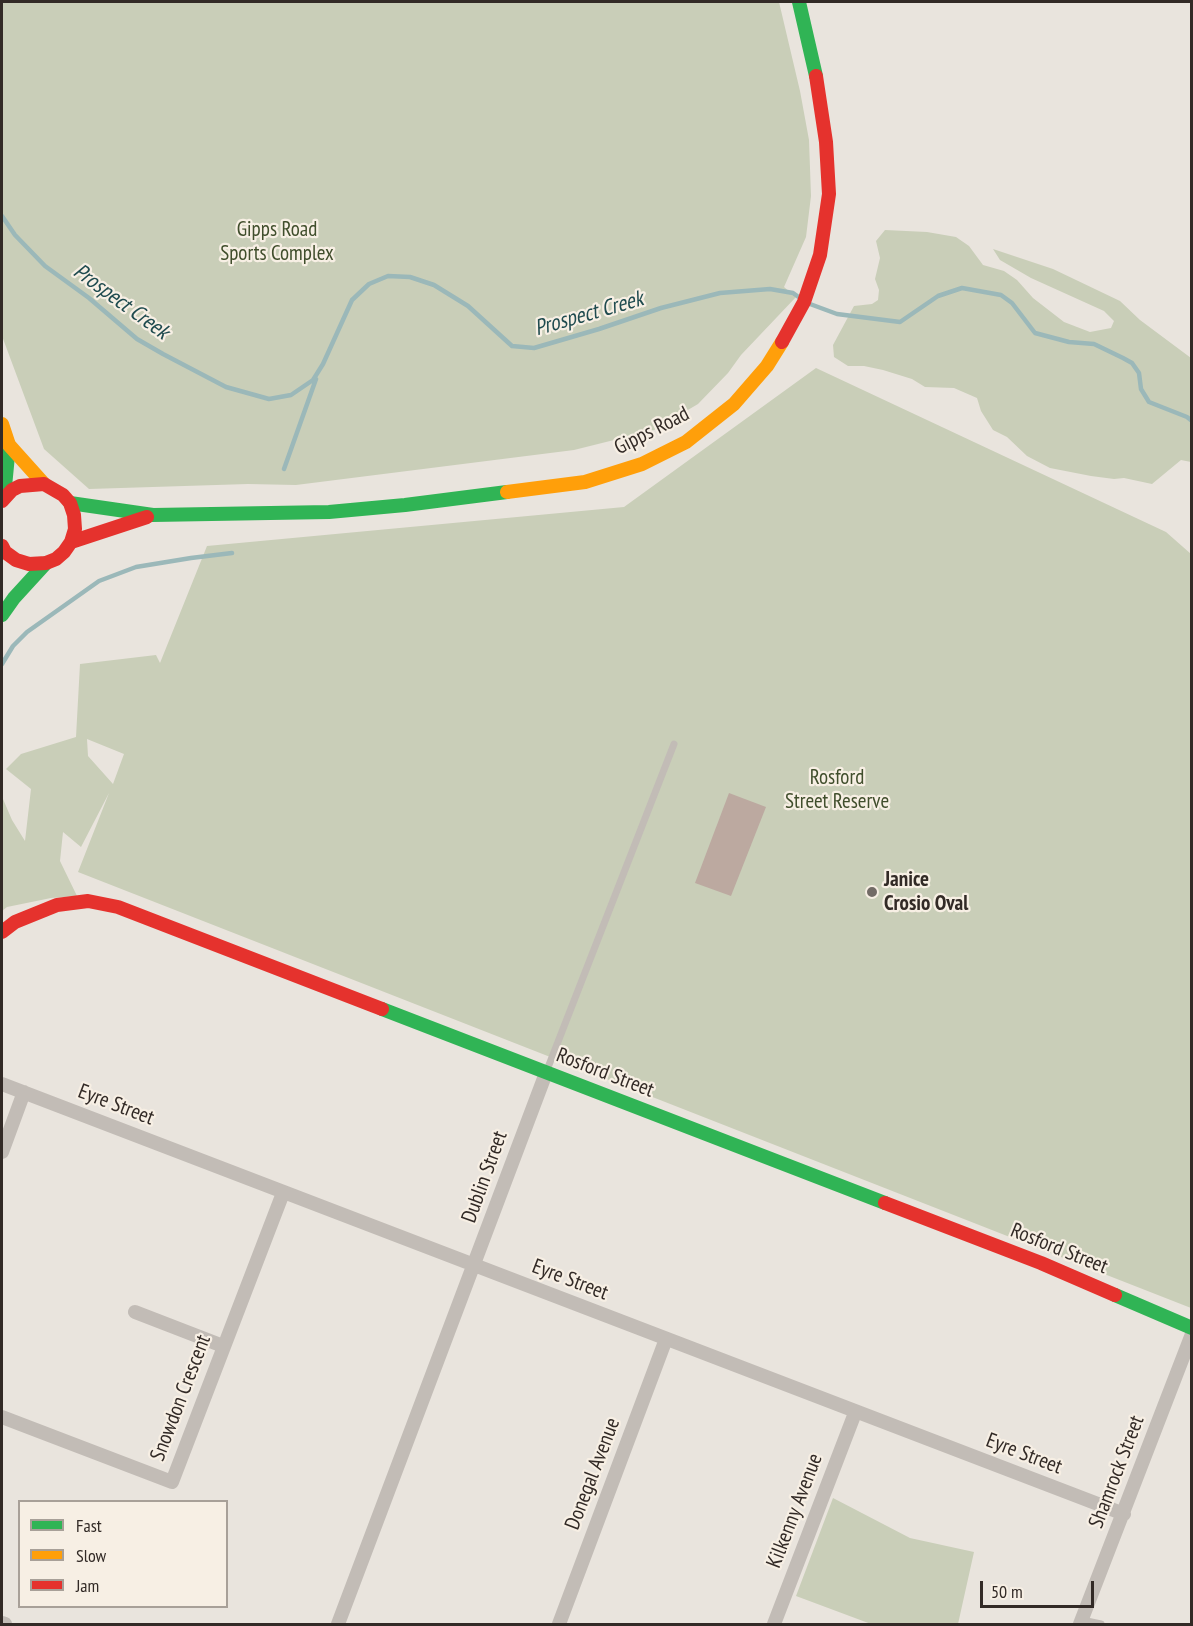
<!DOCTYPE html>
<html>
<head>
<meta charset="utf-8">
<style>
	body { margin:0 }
	#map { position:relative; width:1193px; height:1626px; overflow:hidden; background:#e9e4dd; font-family:"PT Sans Narrow",sans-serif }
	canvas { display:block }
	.frame { position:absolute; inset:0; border:3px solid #322a26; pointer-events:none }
	.legend { position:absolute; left:18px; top:1500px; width:210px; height:108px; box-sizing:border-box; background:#f7efe4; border:2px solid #a8a098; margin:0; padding:8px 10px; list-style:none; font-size:18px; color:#322a26 }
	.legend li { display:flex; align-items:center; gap:12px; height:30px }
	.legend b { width:30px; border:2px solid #a8a098 }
	.scale { position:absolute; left:980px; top:1581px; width:114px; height:27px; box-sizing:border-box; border:3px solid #322a26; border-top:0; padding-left:8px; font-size:18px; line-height:21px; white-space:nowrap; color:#322a26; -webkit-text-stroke:4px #f7efe4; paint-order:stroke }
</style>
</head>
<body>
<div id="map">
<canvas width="1193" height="1626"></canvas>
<div class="frame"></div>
<ul class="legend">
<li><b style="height:8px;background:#30b455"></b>Fast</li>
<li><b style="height:8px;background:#ff9f0a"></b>Slow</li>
<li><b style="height:8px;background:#e5322d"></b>Jam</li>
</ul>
<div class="scale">50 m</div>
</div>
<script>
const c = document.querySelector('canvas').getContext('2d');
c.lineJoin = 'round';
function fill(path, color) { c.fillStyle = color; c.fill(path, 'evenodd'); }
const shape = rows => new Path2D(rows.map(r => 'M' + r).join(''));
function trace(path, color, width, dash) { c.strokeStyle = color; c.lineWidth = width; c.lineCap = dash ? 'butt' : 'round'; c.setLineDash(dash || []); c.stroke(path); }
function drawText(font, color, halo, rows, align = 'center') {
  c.font = font + ' "PT Sans Narrow",sans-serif'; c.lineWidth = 4.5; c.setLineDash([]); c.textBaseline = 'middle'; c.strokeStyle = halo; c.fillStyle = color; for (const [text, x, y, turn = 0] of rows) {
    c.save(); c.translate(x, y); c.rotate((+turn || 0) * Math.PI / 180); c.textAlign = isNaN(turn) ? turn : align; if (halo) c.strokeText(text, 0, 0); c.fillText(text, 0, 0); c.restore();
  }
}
fill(shape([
	[2,2,779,2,800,91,809,140,811,196,806,237,784,287,796,297,741,355,728,373,698,404,654,430,574,450,296,485,248,484,89,489,44,449,2,336],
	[885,230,927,232,956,237,969,246,983,265,1004,271,1017,280,1033,298,1064,322,1090,332,1111,328,1114,321,1104,311,1031,278,1000,260,993,249,1053,269,1120,301,1140,320,1191,358,1191,462,1181,460,1152,484,1124,478,1114,479,1091,476,1050,468,1027,456,1007,437,993,430,981,411,977,398,954,388,925,387,912,379,883,370,864,366,848,366,834,357,833,345,854,306,872,304,878,300,879,290,875,279,880,258,876,241],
	[816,368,1166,532,1191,554,1191,1308,78,872,109,793,81,847,63,832,60,861,77,896,51,898,7,907,2,911,2,801,3,799,12,820,25,841,31,789,6,769,21,754,76,737,80,664,156,655,160,663,207,546,624,507],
	[87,739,124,754,113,784,88,756],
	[833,1498,910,1538,974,1552,958,1624,871,1624,796,1596]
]), '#c9ceb8');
trace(shape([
	[2,216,15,235,45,266,89,298,137,339,163,354,226,387,269,399,291,395,313,380,323,364,352,300,369,284,388,276,410,277,434,285,468,306,512,346,534,348,599,329,661,308,720,293,770,289,793,293,800,298],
	[810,304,837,314,900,322,938,296,962,288,1001,295,1012,303,1035,333,1069,342,1094,344,1123,358,1132,363,1139,373,1141,389,1149,402,1187,417,1192,421],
	[284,469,316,379],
	[2,664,13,646,27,632,99,581,136,567,191,558,232,553]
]), '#9bb8b9', 4.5);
fill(shape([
	[729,793,766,807,731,896,695,883]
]), '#bca9a0');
trace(shape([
	[547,1070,674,744],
	[1082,1620,1101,1624]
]), '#c2bcb6', 7);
trace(shape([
	[2,1084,1124,1514],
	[2,1152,24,1092],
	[135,1312,223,1346],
	[2,1417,172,1482,283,1193],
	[2,1623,5,1624],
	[338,1624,546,1073],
	[559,1624,666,1339],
	[774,1624,855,1413],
	[1080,1624,1192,1334]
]), '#c2bcb6', 14);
trace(shape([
	[799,2,816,76],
	[4,497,9,445],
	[70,503,153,515,329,512,405,505,507,492],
	[2,615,14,598,46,563],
	[382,1009,885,1203],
	[1115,1295,1192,1328]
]), '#30b455', 14);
trace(shape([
	[2,424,9,445,44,484],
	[507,492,585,482,642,464,686,442,734,404,767,366,782,342]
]), '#ff9f0a', 14);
trace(shape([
	[782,342,804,302,820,255,829,194,826,142,816,76],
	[2,501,12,490,20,486,44,484,63,495,70,503,74,515,75,529,71,542,64,552,56,559,46,563,29,564,16,560,5,552,2,546],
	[71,542,147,517],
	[2,932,15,922,57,905,88,901,118,907,382,1009],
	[885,1203,1041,1263,1115,1295]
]), '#e5322d', 14);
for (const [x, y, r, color] of [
	[872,892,6,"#726b66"]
]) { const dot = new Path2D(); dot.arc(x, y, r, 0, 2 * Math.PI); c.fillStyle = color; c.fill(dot); trace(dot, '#f7efe4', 2); }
drawText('21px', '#404e2c', '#f7efe4', [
	["Gipps Road",277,230],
	["Sports Complex",277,254],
	["Rosford",837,778],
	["Street Reserve",837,802]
]);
drawText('21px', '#322a26', '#f7efe4', [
	["Gipps Road",652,431,-27],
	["Rosford Street",605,1073,21],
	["Eyre Street",116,1105,21],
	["Dublin Street",485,1177,-70],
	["Rosford Street",1059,1249,22],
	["Eyre Street",570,1280,21],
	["Snowdon Crescent",181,1398,-69],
	["Eyre Street",1024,1454,21],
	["Shamrock Street",1117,1472,-69],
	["Donegal Avenue",593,1474,-69],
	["Kilkenny Avenue",795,1511,-69]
]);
drawText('bold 21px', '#322a26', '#f7efe4', [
	["Janice",884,880],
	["Crosio Oval",884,904]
], 'left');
drawText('italic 22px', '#1f4b4f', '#f7efe4', [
	["Prospect Creek",121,302,36],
	["Prospect Creek",589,314,-16]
]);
</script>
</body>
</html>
